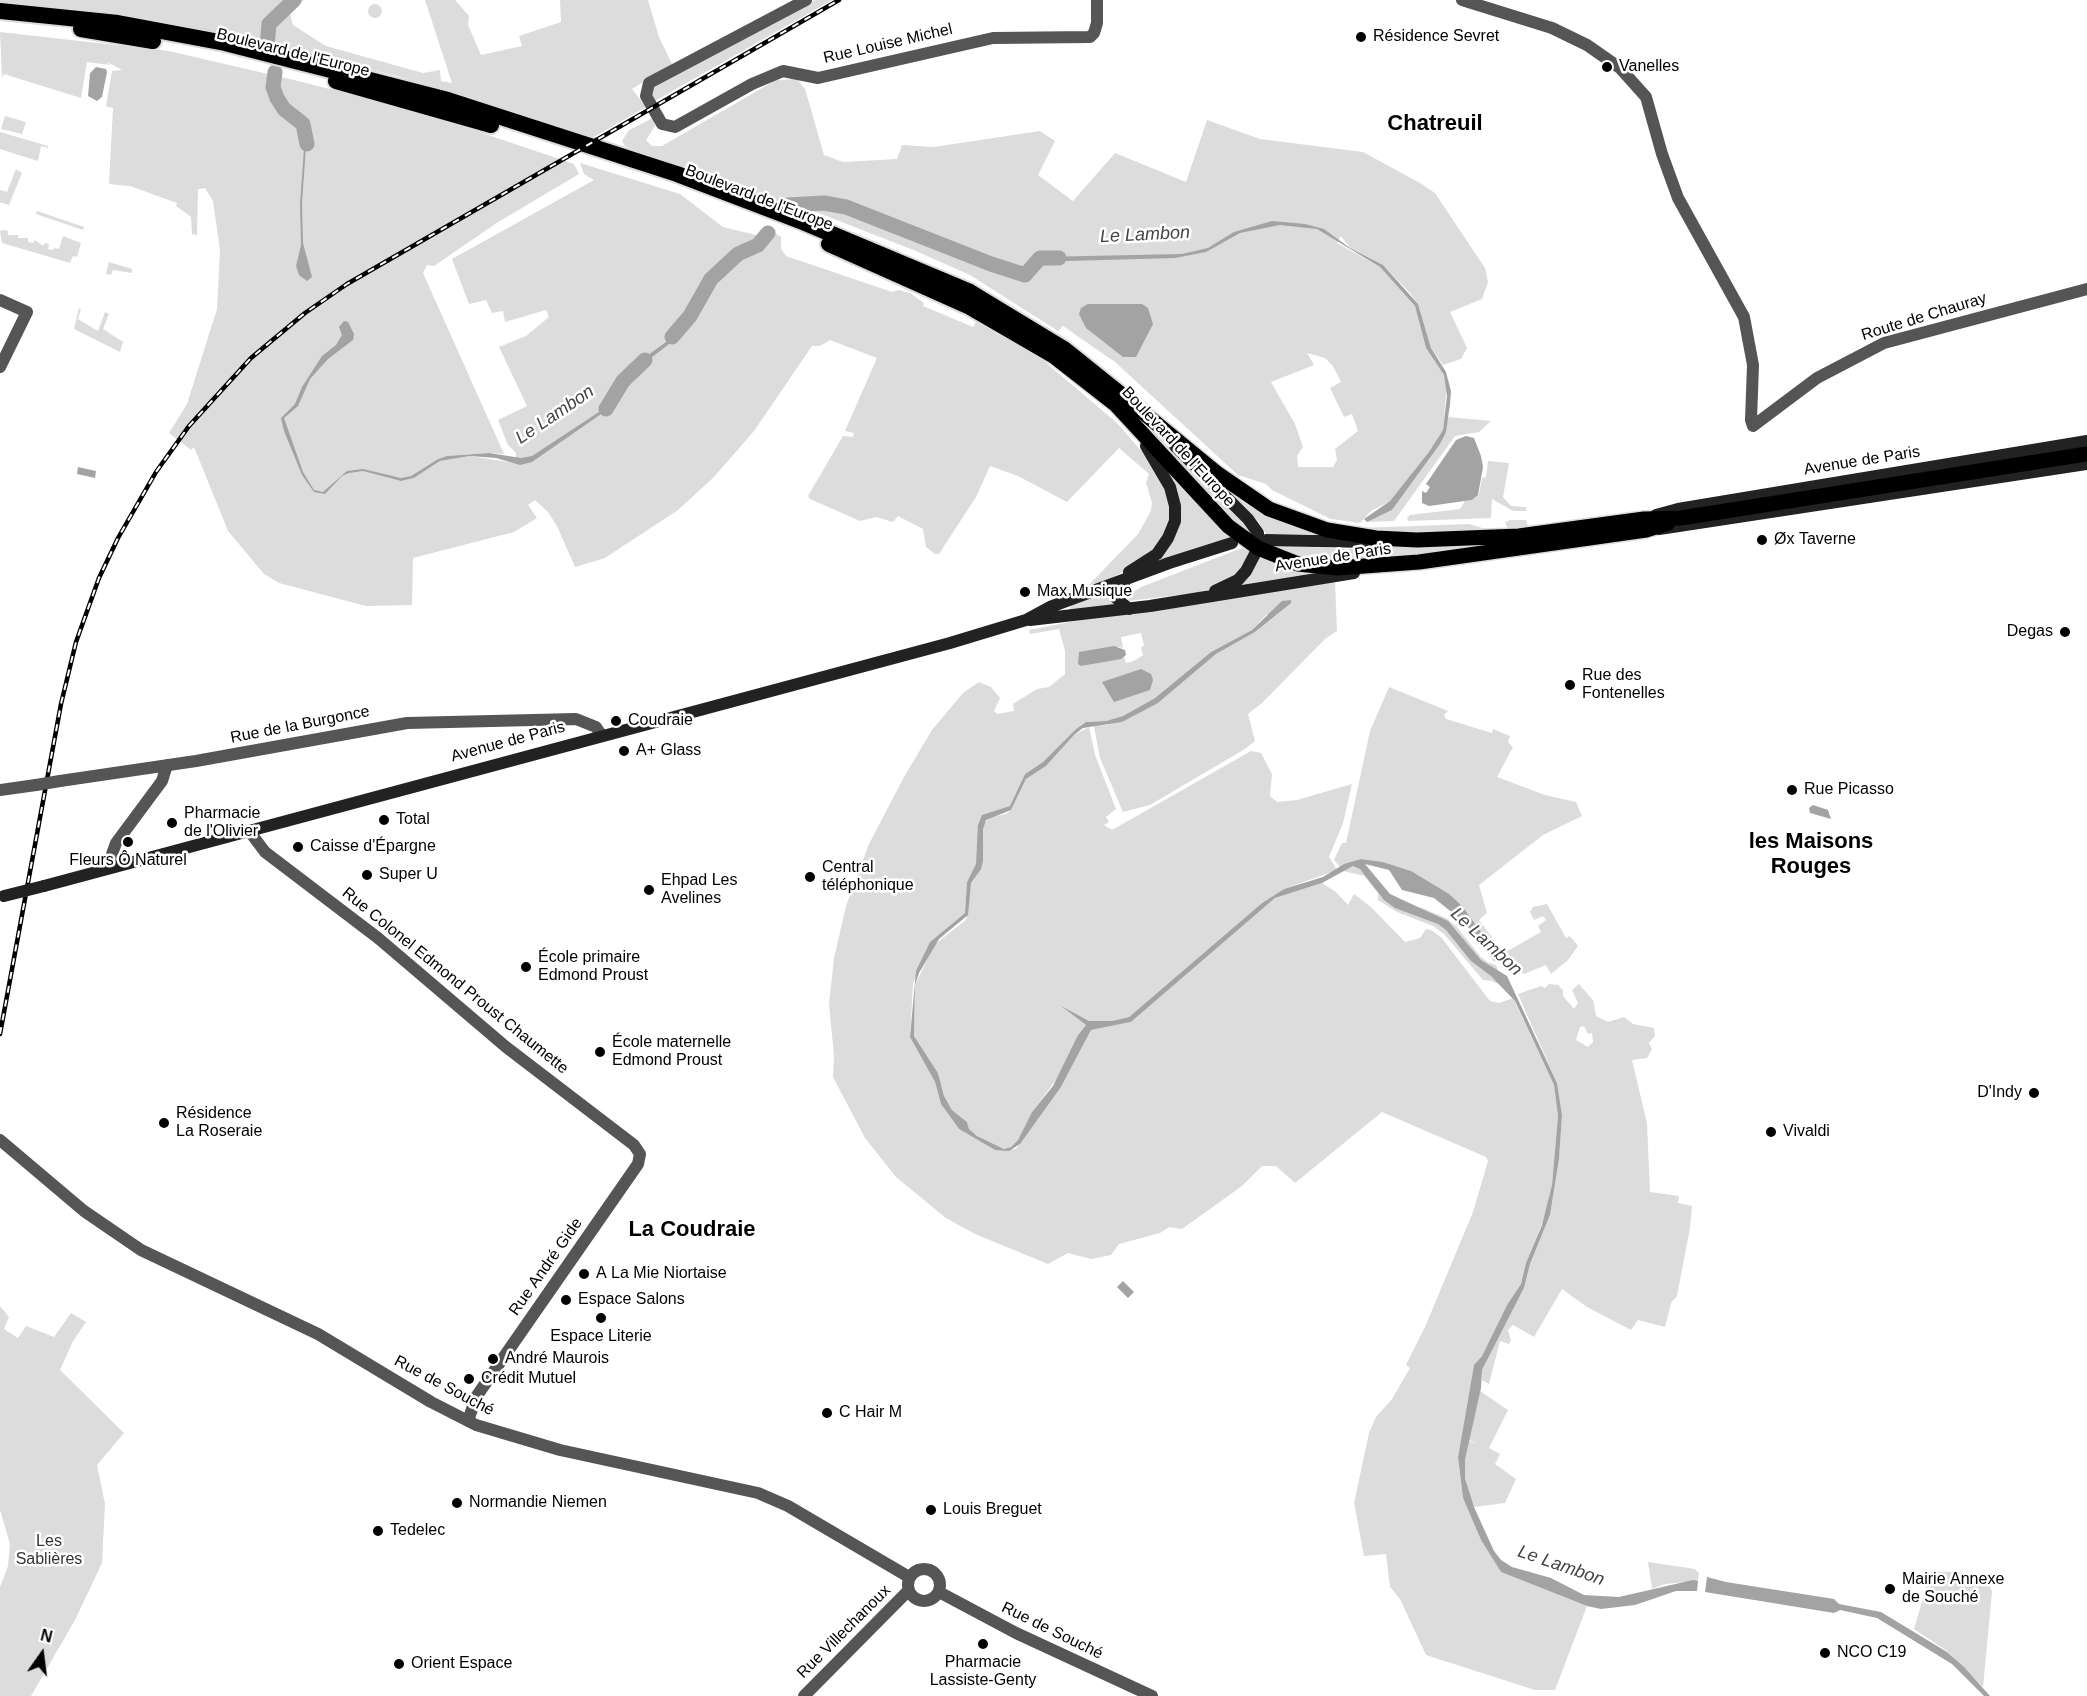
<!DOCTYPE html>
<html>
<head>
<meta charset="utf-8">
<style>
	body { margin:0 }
	#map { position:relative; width:2087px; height:1696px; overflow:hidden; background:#fff; font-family:Helvetica,sans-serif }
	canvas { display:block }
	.north { position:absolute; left:12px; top:1624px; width:60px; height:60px; -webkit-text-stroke:4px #fff; paint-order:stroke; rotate:14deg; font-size:16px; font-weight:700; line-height:24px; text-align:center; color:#000 }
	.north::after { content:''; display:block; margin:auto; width:21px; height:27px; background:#000; clip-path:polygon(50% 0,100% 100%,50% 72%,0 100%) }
</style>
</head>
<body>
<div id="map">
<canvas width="2087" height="1696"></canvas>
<div class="north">N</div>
</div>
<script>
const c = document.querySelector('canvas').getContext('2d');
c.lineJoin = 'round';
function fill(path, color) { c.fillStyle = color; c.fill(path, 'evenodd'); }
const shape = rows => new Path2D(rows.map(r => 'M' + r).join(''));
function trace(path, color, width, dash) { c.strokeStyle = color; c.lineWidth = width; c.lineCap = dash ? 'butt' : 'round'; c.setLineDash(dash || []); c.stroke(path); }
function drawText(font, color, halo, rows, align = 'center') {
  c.font = font + ' Helvetica,sans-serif'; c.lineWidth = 5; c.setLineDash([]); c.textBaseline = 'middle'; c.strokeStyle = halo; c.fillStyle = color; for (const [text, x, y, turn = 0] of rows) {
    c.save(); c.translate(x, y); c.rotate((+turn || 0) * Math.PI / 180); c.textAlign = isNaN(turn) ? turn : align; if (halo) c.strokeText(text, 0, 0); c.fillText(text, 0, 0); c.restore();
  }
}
fill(shape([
	[0,0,304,0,290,14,293,25,326,46,423,73,440,70,441,81,452,83,425,0,455,0,469,16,468,25,481,55,522,46,519,36,561,22,560,0,648,0,659,37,672,64,632,89,646,107,594,137,397,76,215,33,129,16,0,3],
	[815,0,832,0,655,101,651,92,655,83],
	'368 11a7 7 0 1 1 14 0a7 7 0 1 1-14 0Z',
	[0,32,169,51,298,81,420,112,574,164,579,174,495,224,434,266,427,265,423,273,504,454,489,453,447,456,438,459,411,476,401,478,374,474,401,481,414,478,440,461,470,456,515,463,516,453,508,445,498,420,527,406,499,347,526,336,549,317,546,310,505,322,503,311,492,313,486,300,469,304,452,259,594,180,584,174,580,163,680,194,723,227,756,235,765,226,781,237,781,249,786,256,892,292,899,290,910,293,924,303,923,306,973,327,976,322,1044,361,1117,423,1157,469,1173,511,1162,543,1132,568,1083,591,1138,534,1151,511,1152,503,1146,483,1149,474,1119,448,1067,502,1018,476,990,466,976,497,939,554,935,554,926,547,923,529,898,516,893,522,876,517,860,521,810,499,808,496,843,436,853,437,854,433,845,431,877,358,830,340,820,346,812,346,754,431,714,477,678,510,605,558,575,567,557,526,548,512,535,500,528,505,537,518,514,532,413,558,412,605,366,606,279,583,264,574,228,531,194,447,191,450,169,433,187,404,217,309,220,250,213,201,205,188,198,189,197,235,192,234,191,217,176,206,177,203,130,186,109,184,113,108,106,106,112,71,122,70,107,62,110,65,87,62,81,98,4,74,2,78],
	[797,79,805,89,824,155,843,162,897,159,902,145,934,147,1040,131,1055,141,1038,175,1073,201,1115,153,1186,182,1207,120,1260,139,1363,152,1420,183,1435,193,1485,268,1488,282,1482,299,1450,312,1467,348,1461,359,1443,365,1431,348,1418,304,1410,293,1383,265,1350,248,1341,236,1337,243,1380,267,1415,306,1426,348,1444,375,1447,385,1443,430,1429,453,1390,501,1371,511,1360,523,1331,519,1272,490,1266,484,1238,475,1115,362,1063,326,1058,331,970,275,916,251,793,203,783,203,641,153,625,146,622,141,629,130,653,118,655,126,646,140,652,146,662,146,776,80],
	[1307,353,1325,358,1333,366,1341,382,1330,388,1344,417,1352,414,1358,431,1335,449,1337,460,1333,467,1298,467,1297,456,1303,447,1295,424,1271,382,1314,365],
	[5,116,26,122,22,134,1,129],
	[0,132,48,146,48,148,41,146,38,161,0,149],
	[16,169,22,173,9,205,0,202,0,190,7,192],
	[37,211,84,227,83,230,36,214],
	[4,230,8,231,8,235,18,235,18,238,28,238,28,242,33,243,35,240,43,246,45,243,49,244,48,249,53,250,54,248,59,249,63,236,81,243,77,257,73,256,70,263,2,243,0,231],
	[109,262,132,269,132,273,113,270,111,275,106,274],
	[79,308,81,309,78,319,98,331,105,312,109,314,103,329,123,342,120,352,74,329],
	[1126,406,1179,454,1254,534,1247,537],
	[1448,417,1491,421,1479,432,1455,436,1394,521,1367,522,1392,510,1440,444],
	[1488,461,1509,463,1503,497,1511,506,1526,507,1526,511,1513,511,1492,499,1491,518,1408,521,1407,518,1410,515,1460,509,1465,501,1472,500,1479,494,1482,478,1486,477],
	[1209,475,1317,534,1266,534,1258,521],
	[1174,478,1199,506,1235,540,1156,560,1174,537],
	[1510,520,1526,520,1529,530,1508,529,1505,522],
	[1469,524,1496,532,1394,534,1359,528],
	[1451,544,1498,544,1418,557,1308,562,1273,549,1276,545,1347,549],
	[1242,548,1251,549,1241,572,1215,587,1198,593,1128,601,1129,595,1141,587],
	[1260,556,1319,573,1234,588,1249,576],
	[1335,582,1337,631,1325,639,1262,703,1248,714,1255,741,1245,749,1150,805,1123,812,1100,758,1094,726,1107,725,1158,703,1216,654,1255,632,1281,611,1266,615,1252,630,1211,652,1155,698,1123,716,1106,721,1086,722,1076,729,1043,762,1025,774,1010,806,982,816,976,864,967,882,965,913,930,942,913,984,910,1037,935,1082,941,1104,959,1129,995,1150,1016,1149,1061,1087,1091,1030,1131,1022,1275,898,1322,883,1336,892,1348,905,1354,894,1371,907,1405,942,1420,938,1426,929,1431,930,1441,937,1490,1001,1499,1003,1513,998,1554,1085,1558,1116,1552,1185,1547,1211,1526,1263,1521,1284,1507,1305,1482,1356,1474,1365,1458,1457,1463,1498,1481,1540,1501,1572,1587,1606,1555,1690,1535,1690,1426,1655,1400,1599,1390,1587,1386,1554,1364,1556,1354,1503,1369,1433,1376,1417,1392,1399,1410,1368,1406,1365,1425,1327,1473,1212,1488,1161,1486,1157,1382,1112,1295,1183,1276,1166,1262,1166,1242,1186,1182,1229,1169,1227,1160,1233,1119,1244,1111,1255,1091,1259,1068,1253,1048,1264,975,1234,946,1218,896,1177,865,1138,833,1077,834,1056,829,1004,834,958,846,906,869,844,904,777,932,730,963,693,979,682,991,687,1000,698,994,711,997,714,1014,711,1013,704,1037,689,1049,687,1065,674,1065,651,1059,629,1030,634,1029,630,1085,619],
	[1141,633,1144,645,1141,648,1143,655,1134,661,1126,663,1124,657,1081,666,1119,647,1123,648,1121,637],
	[1109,593,1120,607,1069,612,1071,604],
	[1389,687,1448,711,1444,715,1446,719,1492,733,1493,729,1510,736,1508,742,1513,747,1497,777,1545,795,1576,802,1582,816,1543,835,1479,885,1487,913,1479,920,1504,953,1541,932,1538,926,1546,920,1543,916,1534,920,1530,912,1533,907,1547,904,1566,938,1570,936,1578,946,1568,960,1551,974,1546,965,1524,974,1515,968,1511,972,1505,970,1484,937,1411,871,1383,862,1361,859,1340,867,1334,860,1342,843,1346,843,1370,731],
	[1089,727,1095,755,1116,809,1106,817,1109,822,1104,825,1112,830,1251,751,1261,753,1272,774,1270,796,1277,802,1297,800,1352,784,1343,823,1329,857,1337,870,1284,889,1262,903,1129,1017,1112,1021,1089,1021,1061,1005,1086,1025,1078,1035,1059,1076,1032,1112,1018,1140,1011,1147,1004,1149,977,1136,969,1129,967,1122,952,1110,944,1096,938,1073,914,1036,915,985,934,945,966,920,971,883,977,874,983,824,991,817,1006,814,1011,810,1026,779,1046,766,1074,735],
	[1357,864,1364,864,1386,893,1405,905,1422,908,1446,918,1456,926,1481,957,1489,963,1496,965,1504,987,1492,981,1483,980,1444,934,1433,926,1397,912,1378,900,1378,893,1364,876,1343,871],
	[1549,984,1558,985,1563,990,1563,996,1574,1009,1578,1003,1572,990,1579,984,1593,1000,1596,1016,1608,1022,1624,1017,1633,1024,1654,1028,1655,1036,1649,1043,1652,1049,1647,1058,1632,1060,1647,1123,1650,1192,1679,1196,1678,1203,1692,1206,1690,1228,1677,1296,1671,1303,1665,1327,1638,1320,1631,1330,1587,1307,1562,1289,1534,1337,1513,1325,1508,1330,1511,1341,1509,1344,1500,1341,1489,1384,1482,1380,1482,1370,1524,1288,1530,1264,1550,1215,1559,1159,1562,1115,1557,1083,1518,994,1541,986,1545,988],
	[1584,1026,1588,1034,1592,1033,1593,1042,1588,1047,1576,1040,1580,1027],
	[0,1306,9,1317,4,1329,18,1338,26,1326,54,1337,71,1313,86,1322,73,1341,60,1370,124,1433,97,1465,105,1504,102,1563,75,1620,31,1696,0,1696,0,1587,8,1566,10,1544,0,1510],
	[1480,1391,1508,1410,1489,1448,1500,1454,1495,1464,1516,1479,1505,1503,1474,1507,1465,1478,1465,1460,1469,1441,1478,1444,1469,1440],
	[1648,1562,1695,1569,1699,1573,1698,1581,1665,1584,1652,1589],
	[1931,1571,1985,1574,1992,1592,1983,1687,1947,1651,1914,1629]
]), '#dcdcdc');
fill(shape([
	[287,0,300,0,268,29,263,27],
	[96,67,106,69,107,72,102,97,97,101,88,96,90,73],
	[276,98,301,120,307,132,302,203,303,243,312,277,307,281,299,275,296,266,301,245,300,204,305,135,300,122,283,108],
	[1272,221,1305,224,1324,229,1350,248,1383,265,1418,304,1431,348,1446,372,1451,391,1450,404,1446,432,1440,444,1392,510,1367,522,1364,519,1390,501,1429,452,1443,430,1447,396,1444,375,1426,348,1415,306,1380,267,1317,229,1280,225,1240,233,1206,252,1175,258,1067,261,1039,257,1182,254,1208,248,1234,232],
	[755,244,759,246,733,260,715,276,669,344,633,372,604,412,532,462,520,465,496,458,470,456,440,461,414,478,401,481,363,471,349,473,342,476,325,494,314,492,302,475,284,431,281,418,295,404,302,387,322,356,336,345,342,335,339,327,344,321,348,322,354,334,353,340,328,359,310,379,298,406,284,418,303,472,314,490,323,492,347,471,363,469,401,478,411,476,438,459,447,456,489,453,521,458,532,456,602,410,640,361,666,342,694,307,714,275,728,261],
	[1088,304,1142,304,1148,308,1153,324,1136,357,1123,357,1086,328,1079,314,1081,308],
	[1466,436,1474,438,1481,456,1483,467,1478,495,1472,500,1429,506,1422,503,1422,491,1426,493,1430,487,1426,484,1456,440],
	[78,467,96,471,95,478,77,474],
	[1291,600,1291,603,1255,632,1216,654,1158,703,1122,722,1083,728,1074,735,1046,766,1026,779,1011,810,986,820,983,829,983,861,981,869,971,883,968,915,939,939,919,973,915,985,914,1036,938,1073,944,1096,952,1110,967,1122,969,1129,977,1136,1004,1149,1011,1147,1018,1140,1032,1112,1053,1086,1078,1035,1086,1025,1060,1005,1089,1021,1112,1021,1129,1017,1262,903,1284,889,1323,877,1344,864,1361,859,1383,862,1411,871,1449,894,1462,906,1499,957,1499,962,1494,961,1464,922,1434,898,1402,890,1389,870,1365,864,1390,894,1448,921,1481,960,1507,976,1557,1083,1562,1115,1559,1159,1550,1215,1530,1264,1524,1288,1482,1370,1481,1388,1465,1460,1465,1478,1474,1507,1494,1551,1501,1560,1512,1567,1551,1578,1584,1595,1619,1597,1693,1580,1698,1581,1697,1591,1676,1591,1635,1605,1601,1609,1587,1606,1501,1572,1481,1540,1463,1498,1458,1457,1474,1365,1482,1356,1507,1305,1521,1284,1526,1263,1542,1225,1552,1185,1558,1116,1554,1085,1515,1001,1491,976,1471,961,1446,930,1438,924,1395,908,1384,900,1360,869,1353,866,1322,883,1275,898,1131,1022,1091,1030,1061,1087,1020,1144,1009,1151,995,1150,959,1129,941,1104,935,1082,910,1037,916,971,930,942,965,913,967,882,976,864,978,825,982,815,1010,806,1025,774,1043,762,1076,729,1086,722,1106,721,1123,716,1155,698,1211,652,1252,630,1282,601],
	[1114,646,1125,650,1126,655,1121,659,1081,666,1078,664,1079,652],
	[1141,669,1151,674,1153,680,1150,690,1114,702,1102,682],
	[1813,805,1828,810,1831,819,1810,813,1809,808],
	[1123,1281,1134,1292,1128,1298,1117,1287],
	[1707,1577,1726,1582,1834,1599,1839,1604,1881,1612,1947,1652,1964,1667,1990,1696,1984,1696,1952,1664,1877,1618,1840,1610,1834,1613,1705,1592]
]), '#a3a3a3');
trace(shape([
	[267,46,269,24,294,0],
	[275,72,273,87,277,98,284,109,303,124,307,144],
	[788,205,824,203,846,207,991,264,1025,275,1040,258,1059,258],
	[672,337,690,316,711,279,738,254,758,245,768,233],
	[606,409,623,381,645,360]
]), '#a3a3a3', 15);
const primary = shape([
	[1051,354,1115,404,1228,526,1258,548,1298,564,1337,568,1419,562,1646,530,1668,523],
	[1140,410,1218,474,1269,509,1327,530,1376,538,1417,540,1519,536,1644,519,1681,518,2087,454]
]);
const trunk = shape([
	[0,11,118,23,225,43,448,100,677,174,803,222,970,292,1064,349,1140,410],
	[81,29,153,41],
	[336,81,491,125],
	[829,244,970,307,1051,354]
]);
trace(primary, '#dbdbdb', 18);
trace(trunk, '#dbdbdb', 20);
trace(shape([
	[806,0,649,83,646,96,662,124,675,127,752,84,783,71,818,78,993,38,1090,37,1094,33,1097,23,1097,0],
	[1462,0,1552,28,1587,45,1620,68,1646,97,1662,154,1678,198,1744,317,1753,365,1751,420,1753,426,1817,378,1884,343,2087,289],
	[0,300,27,312,0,367],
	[60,781,196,761,407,723,576,719,596,727,602,736],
	[0,790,36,785],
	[250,832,265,852,378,938,506,1047,634,1145,640,1154,638,1164,476,1397,468,1421],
	[107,868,116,843,162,781,167,765],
	[0,1140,84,1211,141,1250,318,1334,431,1402,476,1425,560,1450,758,1493,788,1506,909,1577],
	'908 1585a16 16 0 1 1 32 0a16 16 0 1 1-32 0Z',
	[939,1592,1016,1633,1152,1696],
	[804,1696,908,1591]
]), '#555', 12);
trace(shape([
	[1175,446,1248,519,1258,533,1258,548,1246,571,1238,580,1215,591],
	[1656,515,1678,509,2087,441],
	[1659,529,2087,464],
	[1266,540,1368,542],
	[1129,572,1157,554,1168,538,1175,521,1175,506,1170,487,1146,446],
	[1125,581,1118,587,1116,598,1129,609],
	[1030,620,1150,606,1354,573],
	[44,886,950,643,1026,620,1050,607,1169,563,1232,543]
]), '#222', 12);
trace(primary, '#000', 15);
trace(trunk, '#000', 16);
const rail = shape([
	[0,1034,61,704,76,642,99,578,118,538,156,472,189,426,251,358,305,313,347,284,839,0]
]);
trace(rail, '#000', 4.5);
trace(rail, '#fff', 2, [7]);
trace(shape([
	[36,785,60,781]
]), '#555', 12);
trace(shape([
	[4,896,44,886]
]), '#222', 12);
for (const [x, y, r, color] of [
	[1361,37,6,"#000"],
	[1607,67,6,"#000"],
	[1762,540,6,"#000"],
	[1025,592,6,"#000"],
	[2065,632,6,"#000"],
	[1570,685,6,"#000"],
	[616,721,6,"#000"],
	[624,751,6,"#000"],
	[1792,790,6,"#000"],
	[384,820,6,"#000"],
	[172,823,6,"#000"],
	[128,842,6,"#000"],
	[298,847,6,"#000"],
	[367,875,6,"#000"],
	[810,877,6,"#000"],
	[649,890,6,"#000"],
	[526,967,6,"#000"],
	[600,1052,6,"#000"],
	[2034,1093,6,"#000"],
	[164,1123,6,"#000"],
	[1771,1132,6,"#000"],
	[584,1274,6,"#000"],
	[566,1300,6,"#000"],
	[601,1318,6,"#000"],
	[493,1359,6,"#000"],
	[469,1379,6,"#000"],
	[827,1413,6,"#000"],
	[457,1503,6,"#000"],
	[931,1510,6,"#000"],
	[378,1531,6,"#000"],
	[1890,1589,6,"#000"],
	[983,1644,6,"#000"],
	[1825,1653,6,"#000"],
	[399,1664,6,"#000"]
]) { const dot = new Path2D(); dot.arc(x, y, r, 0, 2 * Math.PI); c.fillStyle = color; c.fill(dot); trace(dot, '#fff', 2); }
drawText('16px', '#000', '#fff', [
	["Résidence Sevret",1373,37],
	["Vanelles",1619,67],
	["Øx Taverne",1774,540],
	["Max Musique",1037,592],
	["Degas",2053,632,"right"],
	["Rue des",1582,676],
	["Fontenelles",1582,694],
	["Coudraie",628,721],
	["A+ Glass",636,751],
	["Rue Picasso",1804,790],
	["Pharmacie",184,814],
	["de l'Olivier",184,832],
	["Total",396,820],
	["Caisse d'Épargne",310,847],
	["Fleurs Ô Naturel",128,861,"center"],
	["Central",822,868],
	["téléphonique",822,886],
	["Super U",379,875],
	["Ehpad Les",661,881],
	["Avelines",661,899],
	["École primaire",538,958],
	["Edmond Proust",538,976],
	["École maternelle",612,1043],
	["Edmond Proust",612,1061],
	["D'Indy",2022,1093,"right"],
	["Résidence",176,1114],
	["La Roseraie",176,1132],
	["Vivaldi",1783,1132],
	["A La Mie Niortaise",596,1274],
	["Espace Salons",578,1300],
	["Espace Literie",601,1337,"center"],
	["André Maurois",505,1359],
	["Crédit Mutuel",481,1379],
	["C Hair M",839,1413],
	["Normandie Niemen",469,1503],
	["Louis Breguet",943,1510],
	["Tedelec",390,1531],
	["Mairie Annexe",1902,1580],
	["de Souché",1902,1598],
	["NCO C19",1837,1653],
	["Pharmacie",983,1663,"center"],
	["Lassiste-Genty",983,1681,"center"],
	["Orient Espace",411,1664]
], 'left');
drawText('16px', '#000', '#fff', [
	["Rue Louise Michel",888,44,-13],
	["Boulevard de l'Europe",293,53,14],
	["Boulevard de l'Europe",759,198,21],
	["Route de Chauray",1924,317,-17],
	["Boulevard de l'Europe",1178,447,47],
	["Avenue de Paris",1862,461,-9],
	["Avenue de Paris",1333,558,-9],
	["Rue de la Burgonce",300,725,-11],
	["Avenue de Paris",508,742,-15],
	["Rue Colonel Edmond Proust Chaumette",455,981,39],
	["Rue André Gide",546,1267,-55],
	["Rue de Souché",444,1386,28],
	["Rue de Souché",1052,1631,26],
	["Rue Villechanoux",844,1632,-45]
]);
drawText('16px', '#333', '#fff', [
	["Les",49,1542],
	["Sablières",49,1560]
]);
drawText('italic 18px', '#444', '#fff', [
	["Le Lambon",1145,235,-3],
	["Le Lambon",555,415,-34],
	["Le Lambon",1486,942,43],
	["Le Lambon",1561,1566,19]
]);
drawText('bold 22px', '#000', '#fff', [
	["Chatreuil",1435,124],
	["les Maisons",1811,842],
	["Rouges",1811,867],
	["La Coudraie",692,1230]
]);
</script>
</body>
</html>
